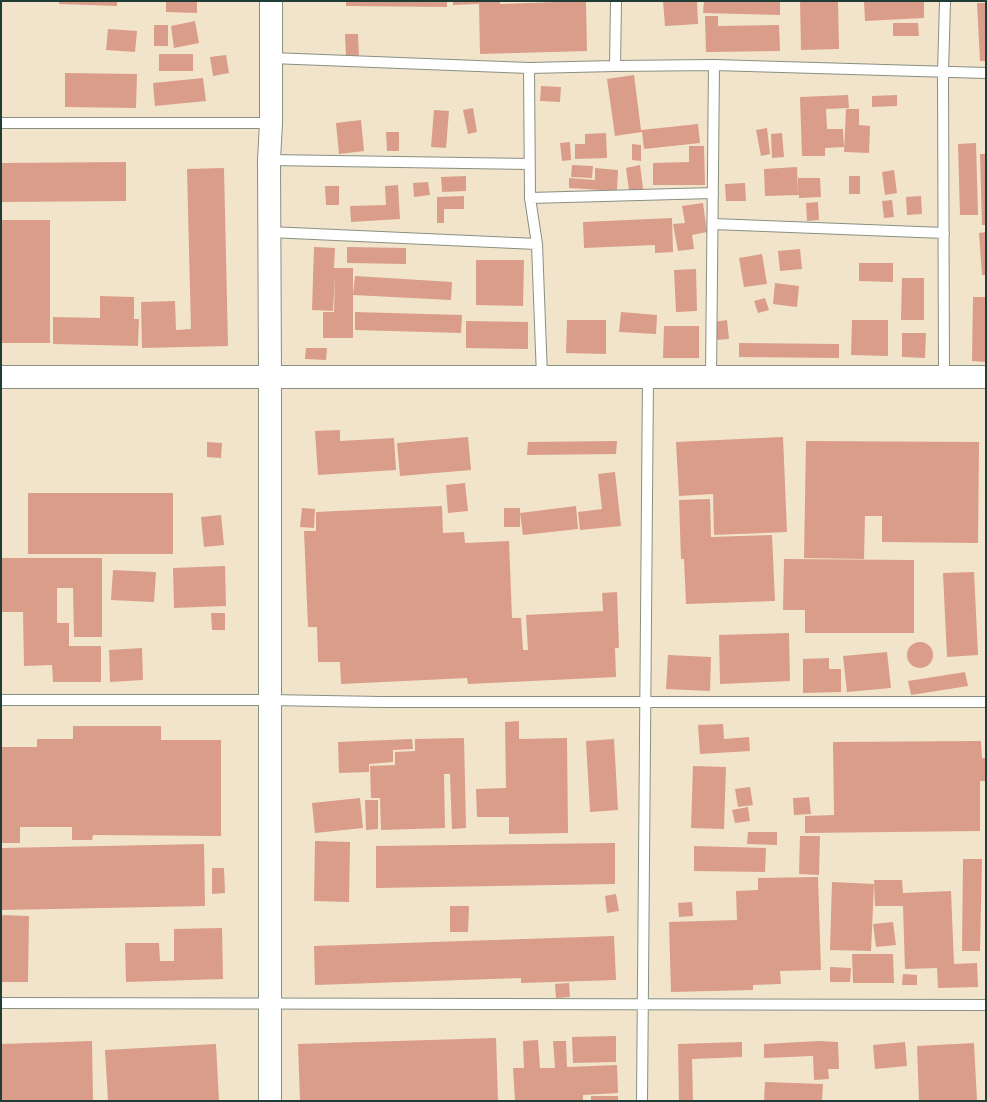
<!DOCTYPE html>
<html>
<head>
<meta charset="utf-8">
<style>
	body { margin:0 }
	#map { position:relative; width:987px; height:1102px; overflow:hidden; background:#f2e4cb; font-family:Pangolin,sans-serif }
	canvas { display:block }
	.frame { position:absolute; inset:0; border:2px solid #1f3d34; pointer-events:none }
</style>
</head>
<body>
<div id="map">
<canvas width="987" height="1102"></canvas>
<div class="frame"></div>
</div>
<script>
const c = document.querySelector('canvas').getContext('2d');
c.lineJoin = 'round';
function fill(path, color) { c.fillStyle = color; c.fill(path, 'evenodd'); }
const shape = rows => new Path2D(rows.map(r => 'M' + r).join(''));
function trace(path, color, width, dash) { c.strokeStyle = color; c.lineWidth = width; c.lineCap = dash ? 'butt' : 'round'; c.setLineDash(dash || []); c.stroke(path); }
fill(shape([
	[59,1,117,1,117,6,59,4],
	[166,1,197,1,197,13,166,12],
	[346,1,447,1,447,7,346,6],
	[453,1,500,1,500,4,586,1,587,51,480,54,479,4,453,5],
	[663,1,697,1,698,24,665,26],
	[704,1,780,1,780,15,703,13],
	[800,1,838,1,839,49,801,50],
	[864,1,924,1,924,18,865,21],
	[977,3,986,3,986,61,980,61],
	[705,16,718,16,718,26,779,25,780,51,706,52],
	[195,21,199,43,174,48,171,26],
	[893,23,918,23,919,36,893,36],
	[154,25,168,25,168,46,154,46],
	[108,29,137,31,135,52,106,50],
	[345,34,358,34,359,57,346,57],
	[159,54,193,54,193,71,159,71],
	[226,55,229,73,213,76,210,57],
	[65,73,137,74,136,108,65,107],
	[634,75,641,130,698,124,700,143,644,149,642,132,615,136,607,79],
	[203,78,206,101,155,106,153,83],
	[541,86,561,87,560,102,540,101],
	[848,95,849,108,826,109,827,129,843,129,844,147,825,148,825,156,802,156,800,97],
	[897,95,897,106,872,107,872,96],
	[473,108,477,132,468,134,463,110],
	[846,109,859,109,859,125,870,126,869,153,844,152],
	[434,110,449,111,446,148,431,147],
	[361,120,364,151,339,154,336,123],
	[767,128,770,154,761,156,756,130],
	[386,132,399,132,399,151,387,151],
	[606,133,607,158,575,159,575,144,585,144,585,134],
	[782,133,784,157,772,158,771,134],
	[570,142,571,160,562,161,560,143],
	[976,143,978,215,960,215,958,144],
	[632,144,641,145,641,161,632,160],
	[689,146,704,146,705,185,653,185,653,163,689,162],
	[980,154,986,154,986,225,982,225],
	[126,162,126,201,1,202,1,163],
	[572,165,593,166,592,178,571,177],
	[640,165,643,189,629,191,626,168],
	[797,167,798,193,798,178,820,178,821,197,799,198,799,195,765,196,764,169],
	[224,168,228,346,142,348,141,302,175,301,176,330,191,329,187,169],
	[595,168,618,170,617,191,569,188,569,178,595,180],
	[894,170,897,193,885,195,882,172],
	[466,176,466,191,442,192,441,177],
	[849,176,860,176,860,194,849,194],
	[428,182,430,195,414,197,413,183],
	[745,183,746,201,726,201,725,184],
	[398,185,400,219,351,222,350,206,386,205,385,186],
	[325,186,339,186,339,205,326,205],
	[464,196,464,209,444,209,444,223,437,223,437,197],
	[921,196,922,214,907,215,906,197],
	[892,200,894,217,884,218,882,201],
	[818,202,819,220,807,221,806,203],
	[703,203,707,232,692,235,694,249,678,251,673,224,685,223,682,206],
	[672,218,673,252,655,253,655,245,584,248,583,222],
	[1,220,50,220,50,343,1,343],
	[986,232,986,275,982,275,979,233],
	[314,247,335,248,334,268,353,268,353,338,323,338,323,312,334,312,335,276,333,311,312,310],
	[347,247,406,248,406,264,347,263],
	[800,249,802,269,780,271,778,251],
	[762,254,767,284,744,287,739,258],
	[476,260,524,260,523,306,476,305],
	[859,263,893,263,893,282,859,281],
	[696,269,697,311,676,312,674,270],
	[355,276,452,282,451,300,353,295],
	[902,278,924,278,924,320,901,320],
	[775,283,799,286,797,307,773,304],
	[100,296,134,297,134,319,139,319,138,346,53,344,53,317,100,318],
	[973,297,986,297,986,362,972,361],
	[765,298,769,310,758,313,754,301],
	[355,312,462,315,461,333,355,330],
	[621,312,657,315,656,334,619,332],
	[567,320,606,320,606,354,566,353],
	[727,320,729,339,715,340,713,322],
	[852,320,888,320,888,356,851,355],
	[466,321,528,322,528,349,466,348],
	[664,326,699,326,699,358,663,358],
	[902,333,926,333,925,358,902,357],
	[739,343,839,344,839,358,739,357],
	[306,348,327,348,326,360,305,359],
	[340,430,340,441,394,438,396,470,318,475,315,431],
	[468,437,471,470,400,476,397,443],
	[783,437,787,532,714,535,713,494,679,496,676,442],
	[617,441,616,454,527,455,528,442],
	[806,441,979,442,978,543,882,542,882,516,865,516,864,559,804,558],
	[207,442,222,443,221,458,207,457],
	[615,472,621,526,580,530,578,512,602,509,598,474],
	[465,483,468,511,448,513,446,485],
	[28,493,173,493,173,554,28,554],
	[710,499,711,537,772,535,775,601,686,604,684,559,681,559,679,500],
	[442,506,443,533,464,532,465,543,509,541,512,618,521,618,523,650,528,650,526,615,603,611,602,593,617,592,619,648,615,648,616,677,468,684,467,678,341,684,340,662,318,662,317,627,308,627,304,531,316,531,316,512],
	[576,506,578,529,523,535,520,513],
	[302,508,315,509,314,528,300,527],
	[504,508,520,508,520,527,504,527],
	[221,515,224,545,204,547,201,517],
	[1,558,102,558,102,637,74,637,73,588,57,588,57,623,69,623,69,646,101,646,101,682,53,682,52,665,24,666,23,612,1,612],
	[784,559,914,560,914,633,805,633,805,610,783,610],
	[225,566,226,606,174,608,173,568],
	[113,570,156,572,154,602,111,600],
	[974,572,978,655,947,657,943,573],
	[211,613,225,613,225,630,212,630],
	[789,633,790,681,720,684,719,635],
	'907 655a13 13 0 1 1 26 0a13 13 0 1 1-26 0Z',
	[142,648,143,680,110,682,109,650],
	[887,652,891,688,847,692,843,656],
	[668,655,711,657,710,691,666,689],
	[829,658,829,669,841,669,841,692,803,693,803,659],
	[965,672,968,686,911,695,908,681],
	[519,721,519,739,567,738,568,833,509,834,509,817,477,817,476,789,506,788,505,722],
	[723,724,724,739,749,737,750,751,700,754,698,725],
	[73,726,161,726,161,740,221,740,221,836,93,835,92,840,72,840,72,827,20,827,20,843,1,843,1,747,37,747,37,739,73,739],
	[464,738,466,828,452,829,450,774,444,774,445,828,381,830,380,798,371,798,370,766,395,765,395,752,415,751,415,739],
	[412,739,413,749,393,750,393,762,369,764,369,772,339,773,338,742],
	[614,739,618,810,590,812,586,741],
	[981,741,982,758,986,758,986,781,980,781,980,831,805,833,805,816,834,815,833,742],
	[693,766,726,767,724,829,691,828],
	[750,787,753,805,738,807,735,789],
	[809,797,811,814,794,815,793,798],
	[360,798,363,828,315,833,312,803],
	[365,800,378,800,378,829,366,830],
	[748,807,750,821,735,823,732,810],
	[748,832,777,832,777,845,747,844],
	[800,836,820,836,819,875,799,874],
	[315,841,350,842,349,902,314,901],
	[615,843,615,884,376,888,376,846],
	[204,844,205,906,1,910,1,848],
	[694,846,766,848,765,872,694,871],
	[963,859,982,859,980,951,962,951],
	[212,868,224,868,225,893,212,894],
	[818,877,821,970,780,971,781,984,753,985,753,990,671,992,669,922,737,920,736,891,758,890,758,878],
	[874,880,902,880,903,893,951,891,954,964,977,963,978,987,938,988,937,968,905,969,903,906,875,906],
	[832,882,874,884,871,951,830,950],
	[616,894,619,911,607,913,605,896],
	[692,902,693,916,679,917,678,903],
	[450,906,469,906,468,932,450,932],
	[1,915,29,916,28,982,1,982],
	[893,922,896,945,876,947,873,924],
	[222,928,223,979,126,982,125,943,159,943,160,961,174,961,174,929],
	[614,936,616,980,521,983,521,978,315,985,314,946],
	[852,954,893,954,894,983,853,983],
	[830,967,851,968,850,982,830,982],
	[903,974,917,975,917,985,902,985],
	[569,983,570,997,556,998,555,984],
	[616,1036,616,1062,573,1063,572,1037],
	[496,1038,498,1101,300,1101,298,1044],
	[538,1040,540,1068,555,1068,553,1041,566,1041,567,1067,617,1065,618,1093,583,1095,583,1101,515,1101,513,1068,524,1068,523,1041],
	[92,1041,93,1101,1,1101,1,1044],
	[819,1041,838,1042,839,1069,828,1069,829,1079,814,1080,813,1056,764,1058,764,1044],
	[742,1042,742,1057,692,1059,693,1101,679,1101,678,1044],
	[905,1042,907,1066,875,1069,873,1045],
	[974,1043,977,1101,919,1101,917,1046],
	[216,1044,219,1101,108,1101,105,1050],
	[765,1082,823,1084,822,1101,764,1101],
	[591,1096,618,1096,618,1101,591,1101]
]), '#da9d89');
const service = shape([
	[271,58,529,68,615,66,714,65,986,73],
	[615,66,616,1],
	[529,68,530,198,537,244,542,377],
	[1,123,271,123],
	[269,160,530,164],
	[530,198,713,193],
	[713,224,944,233],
	[269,232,537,244],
	[711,377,714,65],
	[944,377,943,73,945,1],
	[1,700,270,700,380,702,986,702],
	[1,1003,986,1005],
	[642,1101,648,377]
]);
const tertiary = shape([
	[1,377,986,377],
	[270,1101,270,377,269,160,271,123,271,1]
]);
trace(service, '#889080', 12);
trace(tertiary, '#889080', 24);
trace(service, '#fff', 10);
trace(tertiary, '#fff', 22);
</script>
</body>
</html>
